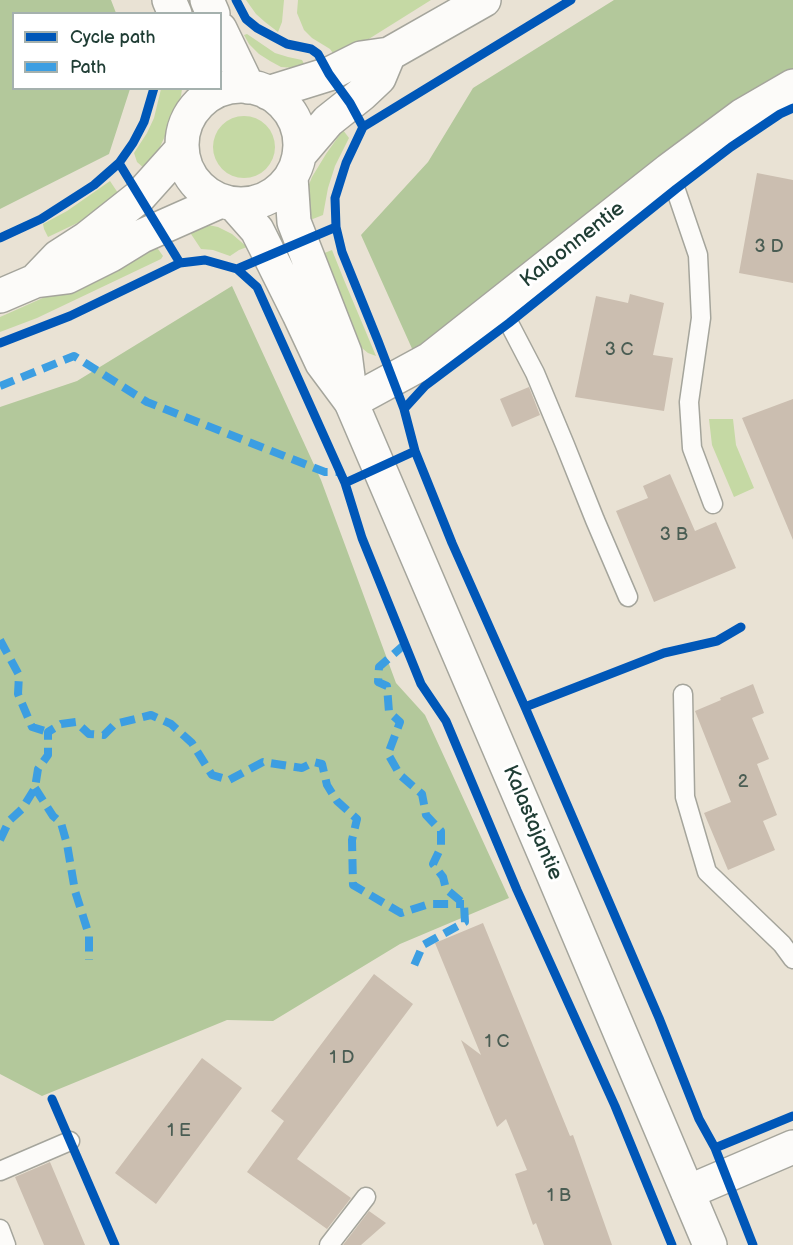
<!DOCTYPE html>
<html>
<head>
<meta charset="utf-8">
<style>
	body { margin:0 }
	#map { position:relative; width:793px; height:1245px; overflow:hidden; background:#e9e2d4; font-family:"Balsamiq Sans",sans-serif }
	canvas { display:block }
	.legend { position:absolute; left:12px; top:12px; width:210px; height:78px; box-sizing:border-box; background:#fff; border:2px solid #a5b1ae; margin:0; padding:8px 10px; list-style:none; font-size:18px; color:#1f3d34 }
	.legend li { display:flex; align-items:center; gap:12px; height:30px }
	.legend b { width:30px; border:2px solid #a5b1ae }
</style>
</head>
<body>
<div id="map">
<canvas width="793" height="1245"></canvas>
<ul class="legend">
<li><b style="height:8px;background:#0057b8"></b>Cycle path</li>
<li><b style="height:8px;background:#3c9ee2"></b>Path</li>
</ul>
</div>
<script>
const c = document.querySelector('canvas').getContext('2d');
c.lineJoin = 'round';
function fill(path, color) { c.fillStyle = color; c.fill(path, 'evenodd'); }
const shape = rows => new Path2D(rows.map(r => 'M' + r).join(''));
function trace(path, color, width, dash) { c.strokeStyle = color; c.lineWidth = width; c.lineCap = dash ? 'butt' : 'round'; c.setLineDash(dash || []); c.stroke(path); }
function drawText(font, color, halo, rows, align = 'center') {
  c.font = font + ' "Balsamiq Sans",sans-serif'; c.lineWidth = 6; c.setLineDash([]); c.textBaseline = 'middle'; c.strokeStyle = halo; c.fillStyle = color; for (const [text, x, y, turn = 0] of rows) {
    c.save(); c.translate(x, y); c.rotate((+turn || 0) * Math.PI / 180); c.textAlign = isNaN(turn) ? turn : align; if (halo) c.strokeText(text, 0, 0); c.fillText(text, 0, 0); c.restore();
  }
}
fill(shape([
	[246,0,284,0,282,22,278,32,265,22,256,14],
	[298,0,431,0,340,57,335,56,330,49,312,38,304,30,297,13],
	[247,34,275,53,288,57,302,60,307,69,281,67,270,61,259,54,249,44,244,35],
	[161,89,182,89,181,96,166,134,158,151,145,169,137,162,134,153,147,133,154,118],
	'213 147a31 31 0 1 1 62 0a31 31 0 1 1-62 0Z',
	[343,130,349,138,335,166,328,188,323,215,305,222,306,192,312,177,326,154],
	[110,181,120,196,88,218,48,237,44,229,43,224,67,211],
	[203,224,218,227,232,234,247,247,239,250,230,256,213,250,201,249,185,225],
	[153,242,163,256,161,259,37,318,0,332,0,317,54,293],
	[332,250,344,280,376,356,368,353,357,344,317,256],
	[709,419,733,419,736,445,754,488,734,497,712,445]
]), '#c5d9a4');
fill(shape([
	[0,0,111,0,116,13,14,14,14,88,130,89,109,154,0,209],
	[614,0,793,0,793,69,767,82,414,353,361,235,428,162,473,88],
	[232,286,321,480,396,683,425,715,509,898,400,944,273,1021,227,1020,42,1096,0,1074,0,407,77,381]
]), '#b3c89b');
fill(shape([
	[757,173,793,180,793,283,739,273],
	[630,294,664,303,653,355,673,358,664,411,575,397,596,296,628,303],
	[529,387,540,415,512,427,500,399],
	[793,399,793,540,742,418],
	[670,474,695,531,716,522,736,568,654,602,616,511,648,498,643,486],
	[753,684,764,713,752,718,769,759,757,764,777,815,763,821,775,850,728,870,704,813,731,802,695,711,721,700,720,698],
	[483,923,570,1136,573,1135,612,1245,544,1245,536,1223,533,1225,515,1174,527,1170,506,1119,497,1127,461,1040,481,1055,435,943],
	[374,974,413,1004,297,1159,351,1198,327,1229,247,1172,284,1121,271,1111],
	[202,1058,242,1088,156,1204,115,1173],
	[50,1162,85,1245,44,1245,15,1177],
	[369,1211,386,1223,361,1245,343,1245]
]), '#cbbeb0');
const service = shape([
	[669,170,698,255,701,318,689,402,692,448,713,504],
	[499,304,535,373,565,445,595,520,628,597],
	[683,694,685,797,707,872,782,944,793,959],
	[0,1171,70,1141],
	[0,1229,6,1245],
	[329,1245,366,1197]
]);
const minor = shape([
	[351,402,430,359,669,170,743,115,793,86],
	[688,1192,793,1147]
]);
const secondary = shape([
	[169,0,175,14],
	[207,0,213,14],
	[220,29,248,87],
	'182 145a59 59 0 1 1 118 0a59 59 0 1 1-118 0Z',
	[268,93,329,74,361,58,389,54,484,0],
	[299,155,328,121,362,94,379,78,389,54],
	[291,177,294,222,345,353,351,400],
	[234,204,257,230,299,314,322,363,351,402,553,874,710,1245],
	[35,281,58,257,86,239,139,197,182,149],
	[0,296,35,281,67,277,111,255,142,236,221,201]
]);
trace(service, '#a5a59c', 21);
trace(minor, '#a5a59c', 36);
trace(secondary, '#a5a59c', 36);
trace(service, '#fcfbf9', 18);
trace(minor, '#fcfbf9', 33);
trace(secondary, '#fcfbf9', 33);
trace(shape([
	[0,386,74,356,147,402,325,472,340,472],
	[0,640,19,675,18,694,32,727,48,732],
	[405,644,379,667,378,682,387,686,389,712,400,722,388,754,400,775,422,794,426,815,441,831,441,847,433,864,443,877,446,889,464,904,465,922,423,945,413,968],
	[35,788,53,816,61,823,67,844,75,891,89,935,89,960],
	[0,840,9,821,22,809,35,788,38,769,48,755,48,732,61,724,76,722,89,734,104,735,115,724,151,715,171,724,192,743,212,775,229,780,263,762,302,768,314,762,322,764,327,785,337,801,357,819,352,840,353,885,401,913,429,904,464,904]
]), '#3c9ee2', 8, [15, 8]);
trace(shape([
	[236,0,246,19,257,28,287,44,311,49,318,54,329,74,350,103,363,127],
	[571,0,363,127,346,163,335,198,336,227,342,252,378,341,404,409,415,451,452,543,525,707,659,1018,699,1119,715,1148,753,1245],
	[119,163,180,263],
	[0,238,41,219,94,185,119,163,133,143,144,122,154,88],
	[237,269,336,227],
	[0,343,70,316,180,263,205,260,237,269,257,287,345,483,362,538,421,684,446,721,517,890,615,1106,672,1245],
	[404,409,425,386,509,323,676,189,731,147,780,114,793,108],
	[345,483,415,451],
	[525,707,664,653,717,641,741,627],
	[52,1099,115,1245],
	[715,1148,793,1116]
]), '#0057b8', 9);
drawText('18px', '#4a5d53', null, [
	["3 D",769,247],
	["3 C",619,350],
	["3 B",674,535],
	["2",743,782],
	["1 C",497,1042],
	["1 D",342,1058],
	["1 E",179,1131],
	["1 B",559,1196]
]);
drawText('21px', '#1f3d34', '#fff', [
	["Kalaonnentie",573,245,-38],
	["Kalastajantie",532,823,67]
]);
</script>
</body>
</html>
